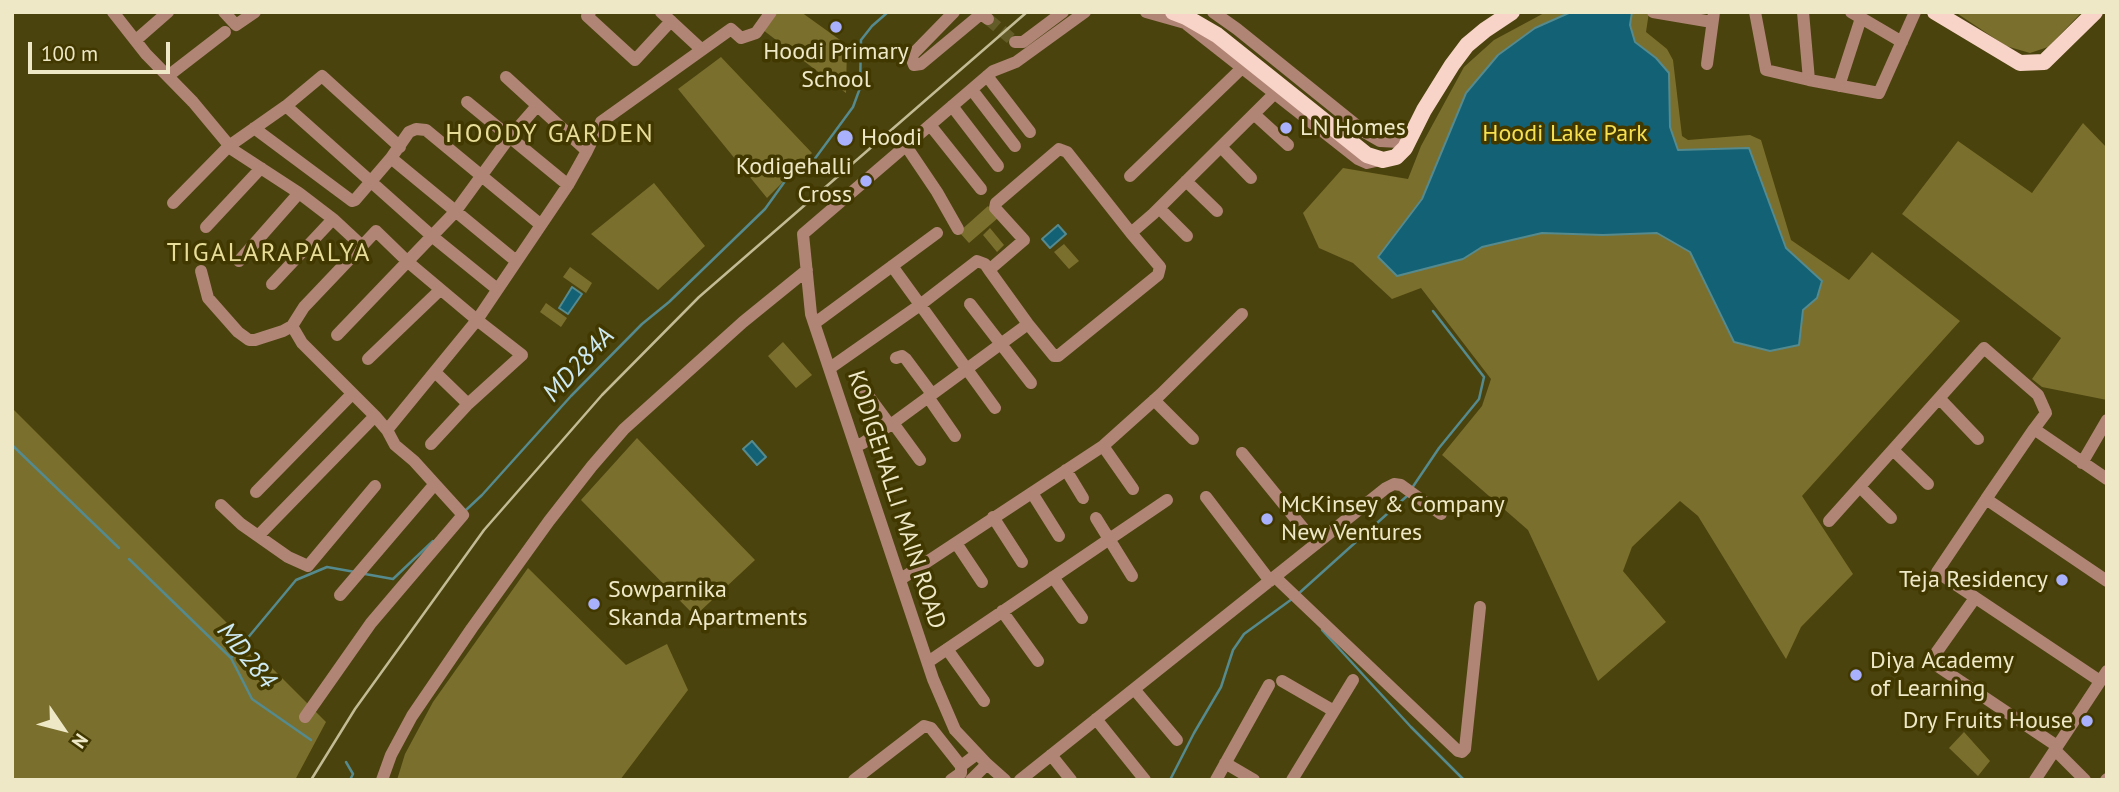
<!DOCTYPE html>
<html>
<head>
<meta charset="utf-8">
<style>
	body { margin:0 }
	#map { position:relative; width:2119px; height:792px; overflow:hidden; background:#4b430d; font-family:"PT Sans",sans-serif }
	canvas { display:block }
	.frame { position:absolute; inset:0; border:14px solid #eee8c7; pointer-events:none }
	.north { position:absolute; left:28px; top:694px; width:70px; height:70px; -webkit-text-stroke:5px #413800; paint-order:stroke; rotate:125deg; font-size:19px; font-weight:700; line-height:28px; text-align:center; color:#eee8c7 }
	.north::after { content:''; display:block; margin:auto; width:24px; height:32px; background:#eee8c7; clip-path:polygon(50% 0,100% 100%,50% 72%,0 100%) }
	.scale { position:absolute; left:28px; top:42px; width:142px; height:32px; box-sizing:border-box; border:4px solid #eee8c7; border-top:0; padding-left:9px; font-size:21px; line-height:24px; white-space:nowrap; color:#eee8c7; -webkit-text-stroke:5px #413800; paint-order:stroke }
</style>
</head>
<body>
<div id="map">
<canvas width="2119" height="792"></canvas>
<div class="frame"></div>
<div class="north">N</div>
<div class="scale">100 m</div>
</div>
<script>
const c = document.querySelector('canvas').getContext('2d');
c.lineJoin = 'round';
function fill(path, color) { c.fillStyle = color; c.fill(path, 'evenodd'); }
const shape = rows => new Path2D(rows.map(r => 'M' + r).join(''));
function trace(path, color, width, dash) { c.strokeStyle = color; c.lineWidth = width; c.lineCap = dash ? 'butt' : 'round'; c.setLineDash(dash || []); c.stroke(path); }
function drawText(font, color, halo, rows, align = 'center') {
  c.font = font + ' "PT Sans",sans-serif'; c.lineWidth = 7; c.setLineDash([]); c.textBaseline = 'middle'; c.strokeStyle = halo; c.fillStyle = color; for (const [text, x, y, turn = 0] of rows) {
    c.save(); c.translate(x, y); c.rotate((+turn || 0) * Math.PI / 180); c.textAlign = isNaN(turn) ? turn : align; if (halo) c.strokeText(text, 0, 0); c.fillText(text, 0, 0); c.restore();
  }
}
fill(shape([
	[777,12,801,12,847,45,846,93,763,30],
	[1546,12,1649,12,1646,32,1667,49,1673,60,1682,136,1688,140,1750,135,1761,140,1791,240,1849,280,1872,252,1960,321,1802,496,1853,574,1801,627,1786,659,1698,516,1680,501,1632,547,1623,571,1666,622,1598,681,1528,530,1442,455,1482,406,1491,379,1421,288,1392,299,1353,263,1319,248,1303,213,1343,168,1408,179,1421,146,1464,67,1494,40],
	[1955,12,2082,12,2048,47,2030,53,2006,46],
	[721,57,812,153,767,198,678,89],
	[2083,123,2107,148,2107,400,2042,387,2032,379,2061,338,1902,214,1958,141,2032,193],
	[654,183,705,246,658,290,591,234],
	[988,206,998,218,969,243,959,232],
	[990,228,1004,245,997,252,983,235],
	[1064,244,1079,261,1069,269,1054,252],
	[570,267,592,283,586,293,563,277],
	[546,303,567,318,561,327,540,312],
	[783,342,812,375,796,388,768,356],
	[12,408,326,722,295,780,12,780],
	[637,438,755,560,695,616,581,500],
	[528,568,626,665,667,644,688,690,620,780,397,780,405,754,433,702],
	[1964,732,1990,761,1978,776,1949,748]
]), '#7a6f2d');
const water = shape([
	[1571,12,1632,12,1630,25,1635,42,1656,58,1669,73,1670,127,1678,150,1749,148,1786,248,1822,281,1817,298,1803,310,1799,345,1770,351,1734,342,1690,252,1657,233,1603,235,1542,233,1482,247,1463,259,1397,276,1378,257,1422,199,1466,93,1498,55,1535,28,1571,12],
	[1058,225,1066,234,1050,248,1042,239,1058,225],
	[572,287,582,294,568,314,559,308,572,287],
	[752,441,766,457,757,465,743,449,752,441]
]);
fill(water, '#136175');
trace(water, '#558a8e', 2);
trace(shape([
	[12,445,119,548],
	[1412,488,1439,448,1479,399,1484,377,1433,311],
	[466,510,482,495,571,396,642,324,669,302,765,209,788,177,811,164,853,107,860,88,861,40,872,26,888,12],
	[129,559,231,658,252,699,311,740],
	[365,574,393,579,433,541],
	[1297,595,1407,496],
	[1322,630,1411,727,1464,780],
	[231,658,296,580,327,567,355,572],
	[346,762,353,774,350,780],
	[1170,780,1194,733,1221,687,1233,650,1244,634,1292,599]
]), '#558a8e', 2.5);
trace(shape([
	[988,19,1015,42]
]), '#635c29', 12, [12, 6]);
trace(shape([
	[113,12,146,54,193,102,233,150,299,193,333,219,362,246,376,231,408,262,477,320,568,185,587,151,601,122,731,29,741,38,756,33,771,12],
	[224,12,236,25,255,12],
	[590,12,587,16,635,60,671,21],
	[661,12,702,50],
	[954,12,913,54,912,60,914,65,921,64,981,14,988,19],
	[1146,12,1185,23,1358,159,1367,163,1376,161],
	[1213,12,1237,29,1366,133,1380,141,1400,142],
	[1653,12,1712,22],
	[1755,12,1766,70,1809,80],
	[1803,12,1809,80,1879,93,1915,12],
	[1851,12,1902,42],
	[136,40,168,12],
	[1015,42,1023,42,1063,12],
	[1707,64,1714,12],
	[168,76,225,32],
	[987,76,1030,132],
	[506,77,587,151],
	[1839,86,1861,18],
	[972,90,1015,146],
	[467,102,568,185],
	[286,106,433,237,497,289],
	[952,106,998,166],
	[1255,115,1288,145],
	[930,125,981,189],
	[254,128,352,201,355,200,391,158,409,132,416,129,426,130,541,225],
	[906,146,937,192,958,229],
	[1221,147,1251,178],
	[391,158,516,261],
	[1130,176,1242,68],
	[1186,181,1217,211],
	[173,203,229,146,286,106,322,76,400,147],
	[1159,208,1187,236],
	[206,227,261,168],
	[1131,233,1067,152,1059,149,996,203,995,208,1024,240,989,270,1028,324,1054,356,1058,356,1158,275,1160,267,1131,233,1153,214,1274,94],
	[239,261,299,193],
	[892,266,995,408],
	[201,271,208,298,238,332,249,340,255,340,283,331,292,326,304,307,362,246],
	[272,284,333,219],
	[970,304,1031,383],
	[815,323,937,233],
	[292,326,302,343,375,416,387,430,395,445,414,461,463,515,371,623,305,717],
	[337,335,455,212,509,138,537,106],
	[896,358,902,356,906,359,932,394],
	[368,359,440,290],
	[830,368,920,305,977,261,985,264,989,270],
	[436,373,468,404],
	[861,386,890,425],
	[928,397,955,436],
	[1939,398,1978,439],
	[1154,400,1193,439],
	[893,423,920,460],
	[387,430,477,320,522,355,468,404,431,444],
	[856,446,863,443,893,423,1028,324],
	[1103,446,1133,489],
	[1893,450,1928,484],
	[1242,453,1316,544],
	[2082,463,2107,420],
	[1066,470,1083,498],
	[1860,487,1891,518],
	[256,492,352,394],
	[1032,493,1059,536],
	[1206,497,1270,581],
	[1986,499,2034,429,2107,479],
	[221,505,241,524,288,557,308,566,375,486],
	[993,517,1022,562],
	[1096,518,1132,576],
	[1829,521,1984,348,2038,395,2046,413,2034,429],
	[258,536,375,416],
	[956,543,982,582],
	[1053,577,1082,618],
	[1275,577,1458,751,1462,752,1465,749,1480,607],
	[901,579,1103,446,1161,394,1242,314],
	[340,595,434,485],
	[1975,598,1936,653,1934,658,1936,665,2057,746],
	[1002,611,1038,661],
	[947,649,984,701],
	[928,662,1167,500],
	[1282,681,1334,711],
	[2100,681,1937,572,1986,499,2107,581],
	[1134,689,1177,740],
	[1096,719,1145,780],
	[2055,750,2085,780],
	[1051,755,1071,780],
	[1225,763,1254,780],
	[382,780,391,755,412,716,472,628,549,521,592,466,624,429,743,322,807,270],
	[854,780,924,726,931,728,961,766],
	[951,780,961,773,961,766,977,754],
	[971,780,987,764],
	[1005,780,987,764,955,730,933,679,811,314,803,234,993,71,1016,62,1085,12],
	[1020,780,1386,488,1394,484,1401,485,1441,514],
	[1216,780,1269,685],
	[1292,780,1353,680],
	[2035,780,2107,671],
	[2106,780,2107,779]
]), '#b08576', 12);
trace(shape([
	[1173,12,1186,17,1217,35,1367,155,1383,160,1396,157,1405,148,1424,110,1452,65,1467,45,1485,30,1512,12],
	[1935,12,2020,63,2044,62,2095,12]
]), '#f8d4c8', 16);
trace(shape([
	[311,780,355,709,484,530,602,395,699,297,1027,12]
]), '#c2bb94', 2.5);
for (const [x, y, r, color] of [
	[836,27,7,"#a9b0fc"],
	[1286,128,7,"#a9b0fc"],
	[845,138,9,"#a9b0fc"],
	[866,181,7,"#a9b0fc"],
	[1267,519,7,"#a9b0fc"],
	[2062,580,7,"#a9b0fc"],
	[594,604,7,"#a9b0fc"],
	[1856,675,7,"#a9b0fc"],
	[2087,721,7,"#a9b0fc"]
]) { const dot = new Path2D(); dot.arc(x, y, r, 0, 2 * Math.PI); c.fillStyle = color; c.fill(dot); trace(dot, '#413800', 2.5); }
drawText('24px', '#eee8c7', '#413800', [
	["Hoodi Primary",836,52,"center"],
	["School",836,80,"center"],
	["LN Homes",1300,128],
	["Hoodi",861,138],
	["Kodigehalli",852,167,"right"],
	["Cross",852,195,"right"],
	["McKinsey & Company",1281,505],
	["New Ventures",1281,533],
	["Teja Residency",2048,580,"right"],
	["Sowparnika",608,590],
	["Skanda Apartments",608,618],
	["Diya Academy",1870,661],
	["of Learning",1870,689],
	["Dry Fruits House",2073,721,"right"]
], 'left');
drawText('24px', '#f7e052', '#413800', [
	["Hoodi Lake Park",1565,134]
]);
drawText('24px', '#eee8c7', '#413800', [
	["KODIGEHALLI MAIN ROAD",896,500,72]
]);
c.letterSpacing = '2px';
drawText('26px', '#e8dd98', '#413800', [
	["HOODY GARDEN",550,135],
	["TIGALARAPALYA",269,254]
]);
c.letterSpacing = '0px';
drawText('italic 26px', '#ceeaf3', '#413800', [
	["MD284A",579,365,-47],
	["MD284",246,656,51]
]);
</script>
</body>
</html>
